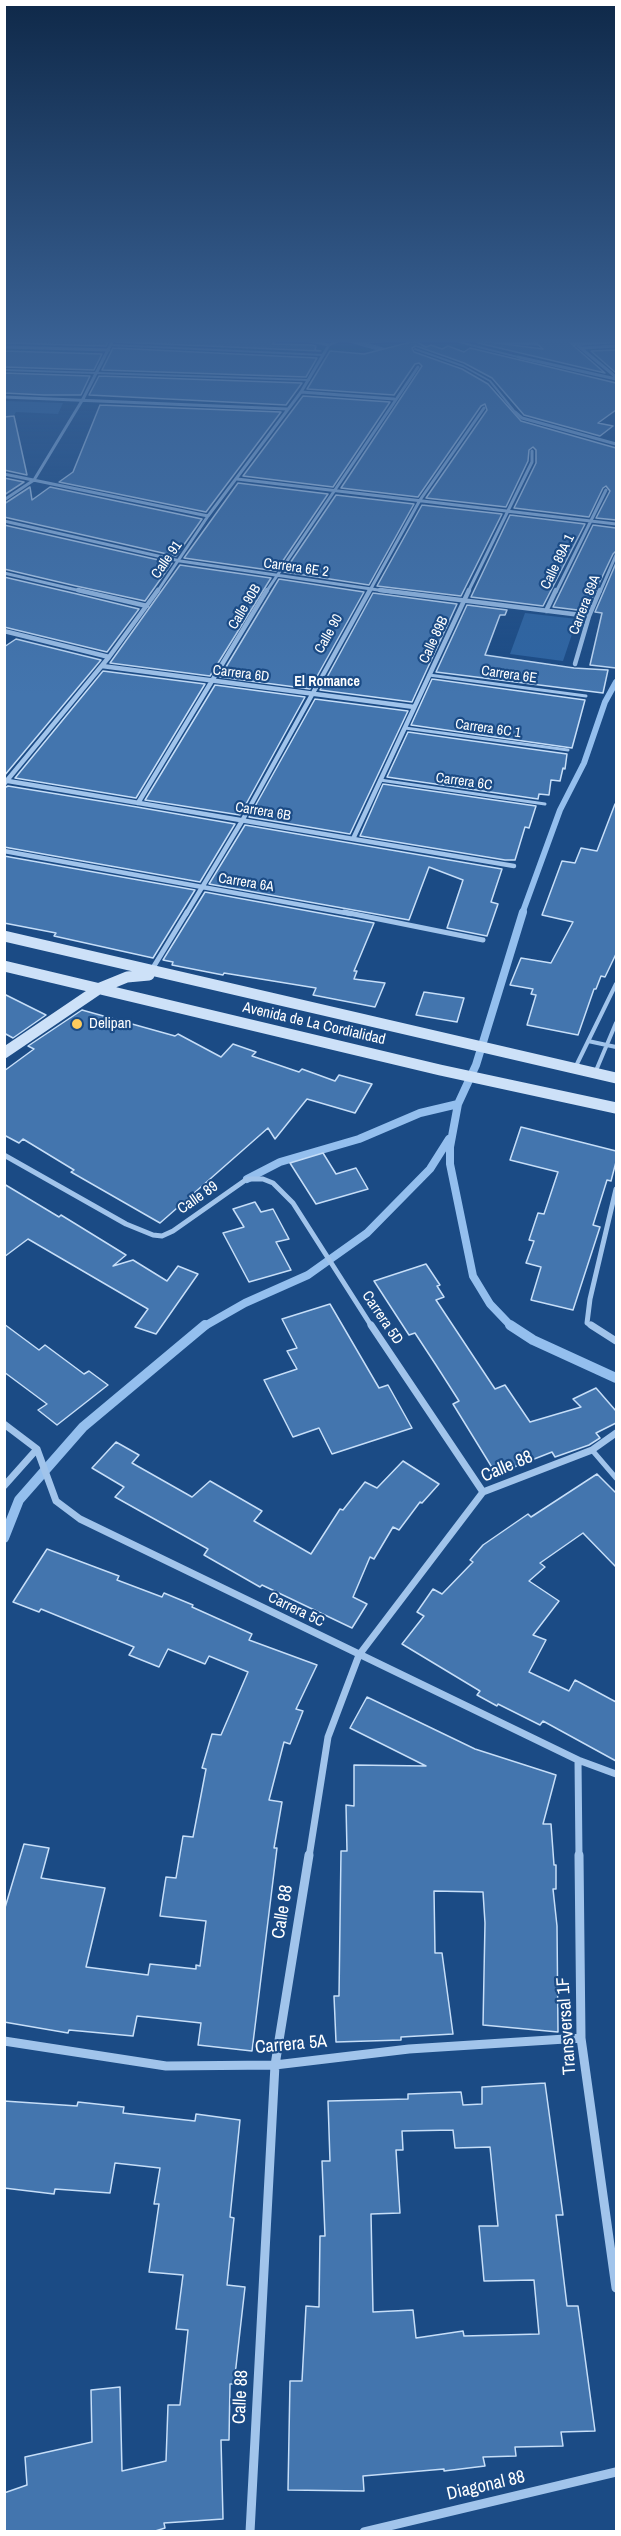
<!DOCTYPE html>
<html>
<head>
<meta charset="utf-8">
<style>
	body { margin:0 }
	#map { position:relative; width:621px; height:2536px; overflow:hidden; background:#1b4b85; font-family:"Archivo Narrow",sans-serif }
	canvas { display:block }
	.frame { position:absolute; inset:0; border:6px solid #fff; pointer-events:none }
</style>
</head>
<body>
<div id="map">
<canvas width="621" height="2536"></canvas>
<div class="frame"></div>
</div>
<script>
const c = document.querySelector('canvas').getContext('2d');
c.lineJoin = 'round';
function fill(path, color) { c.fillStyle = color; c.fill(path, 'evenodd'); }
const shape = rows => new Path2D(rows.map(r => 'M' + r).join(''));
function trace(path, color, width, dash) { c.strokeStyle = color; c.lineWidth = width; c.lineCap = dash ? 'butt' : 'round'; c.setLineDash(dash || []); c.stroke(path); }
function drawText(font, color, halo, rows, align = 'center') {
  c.font = font + ' "Archivo Narrow",sans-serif'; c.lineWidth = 4.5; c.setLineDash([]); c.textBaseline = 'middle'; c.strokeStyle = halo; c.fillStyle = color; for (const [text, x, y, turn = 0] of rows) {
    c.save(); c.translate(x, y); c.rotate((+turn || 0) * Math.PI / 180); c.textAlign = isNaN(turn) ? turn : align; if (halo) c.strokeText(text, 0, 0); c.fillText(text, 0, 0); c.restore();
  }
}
fill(shape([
	[5,401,63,403,58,414,16,412,5,431],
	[525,613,577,619,563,661,510,654]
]), '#2e65a3');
trace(shape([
	[349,340,391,352],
	[474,340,547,344],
	[363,341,384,340],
	[560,345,616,341]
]), '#94bfee', 4.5);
trace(shape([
	[522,914,560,810,584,763,605,702,616,682]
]), '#94bfee', 6);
trace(shape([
	[247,1179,280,1162,359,1139,420,1113,458,1104],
	[203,1327,245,1303,308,1275,367,1233,430,1169,449,1139],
	[512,1327,490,1304,473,1276,450,1164,450,1147,458,1104,476,1065,523,912]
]), '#94bfee', 8);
trace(shape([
	[510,1325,533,1340,616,1378],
	[4,1538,19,1500,83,1427,205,1325]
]), '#94bfee', 10);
const building = shape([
	[4,340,109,340,106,346,4,343,4,340],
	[117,340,278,340,272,344,312,345,316,346,315,350,321,351,116,342,117,340],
	[533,340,567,340,605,373,478,343,481,341,543,349,533,340],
	[415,341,426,347,431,345,442,349,448,346,464,352,470,348,616,383,616,410,598,423,613,426,600,436,524,415,492,378,464,363,416,346,412,348,414,352,462,369,488,384,521,421,616,448,616,520,596,518,610,491,606,486,603,488,589,517,514,508,536,463,536,450,533,447,529,450,528,461,506,507,426,498,487,410,485,404,481,406,418,497,341,488,422,366,419,363,415,364,394,395,307,389,330,351,364,354,415,341],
	[113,348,317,358,306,377,102,370,113,348],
	[616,350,616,373,591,351,616,350],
	[4,351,102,354,94,370,4,367,4,351],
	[4,373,90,376,81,395,44,395,4,393,4,373],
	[99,376,302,383,286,405,89,395,99,376],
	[303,396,390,402,333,487,243,476,303,396],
	[100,405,281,412,206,512,59,482,73,472,100,405],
	[14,416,27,475,4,470,4,417,14,416],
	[4,478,24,482,4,495,4,478],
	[238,483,328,494,276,571,184,558,238,483],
	[30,487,32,500,50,487,202,519,176,556,4,517,4,504,30,487],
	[336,495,414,504,369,585,284,572,336,495],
	[422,505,502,514,461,596,377,586,422,505],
	[510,515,585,524,543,606,471,597,510,515],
	[4,525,172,563,145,601,76,586,4,569,4,525],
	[593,525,616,528,616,551,613,554,586,611,553,607,593,525],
	[616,563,616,668,590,665,602,613,595,612,616,563],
	[180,565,271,578,210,676,110,663,180,565],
	[4,577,77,594,139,609,107,652,4,627,4,577],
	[279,579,364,592,310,689,220,677,279,579],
	[373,593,457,604,412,702,320,690,373,593],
	[467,605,507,610,505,615,500,615,485,655,574,668,608,670,603,693,436,672,467,605],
	[16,639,101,660,4,776,4,647,16,639],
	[103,671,205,684,136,798,15,778,103,671],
	[432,679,585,700,572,748,411,725,432,679],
	[215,685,305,697,240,815,145,800,215,685],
	[315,699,408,711,350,834,249,817,315,699],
	[408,732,567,754,565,769,563,768,560,781,551,780,549,795,539,794,538,799,387,777,408,732],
	[383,784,536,806,529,828,525,827,515,860,505,860,360,836,383,784],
	[8,786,137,807,235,824,200,882,4,847,4,788,8,786],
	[615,804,616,805,616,954,605,977,601,976,596,989,594,989,578,1035,527,1025,536,995,531,994,533,989,510,985,521,958,551,963,573,922,542,915,562,861,575,863,581,848,597,851,615,804],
	[245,825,502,869,491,902,498,904,487,936,447,928,463,880,429,867,409,920,209,884,245,825],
	[4,856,195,890,153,958,54,936,56,933,4,923,4,856],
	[205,892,374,923,354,971,357,971,354,979,385,983,375,1007,313,995,316,988,224,973,223,975,172,965,173,962,163,960,205,892],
	[424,992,464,998,457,1022,416,1015,424,992],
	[4,994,46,1015,13,1038,4,1033,4,994],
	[82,1010,175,1036,178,1034,221,1057,233,1044,256,1052,252,1056,299,1072,302,1069,335,1081,339,1075,372,1084,355,1113,307,1099,275,1139,268,1128,160,1223,71,1172,74,1170,23,1139,19,1143,4,1135,4,1071,34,1049,28,1046,82,1010],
	[521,1127,616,1151,616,1162,611,1181,607,1180,593,1225,600,1227,573,1310,531,1300,541,1267,526,1263,534,1241,529,1240,538,1213,544,1214,558,1172,510,1160,521,1127],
	[323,1153,336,1174,356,1168,368,1189,316,1204,290,1163,323,1153],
	[4,1184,59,1217,61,1215,126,1255,113,1266,133,1260,167,1281,178,1266,198,1274,156,1334,135,1327,148,1309,28,1239,4,1257,4,1184],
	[255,1202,261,1212,273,1209,289,1239,276,1242,291,1270,249,1282,223,1233,244,1227,233,1209,255,1202],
	[426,1264,440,1285,437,1286,444,1297,436,1300,495,1389,505,1385,530,1422,581,1407,573,1399,596,1388,616,1411,616,1423,596,1433,600,1438,589,1445,555,1457,552,1452,496,1474,453,1404,459,1401,436,1365,415,1333,409,1335,374,1281,426,1264],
	[330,1304,379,1388,388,1385,412,1428,332,1454,319,1428,293,1437,264,1380,297,1369,287,1351,297,1348,282,1319,330,1304],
	[4,1324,39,1350,45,1345,84,1374,89,1371,108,1385,57,1425,38,1410,47,1404,4,1372,4,1324],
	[116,1442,139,1455,132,1463,192,1497,210,1481,262,1511,254,1521,311,1554,340,1509,343,1510,365,1482,377,1488,403,1461,439,1484,422,1503,420,1502,399,1530,393,1527,374,1559,370,1557,353,1597,367,1604,352,1628,262,1585,260,1587,204,1555,208,1549,115,1497,124,1487,92,1468,116,1442],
	[597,1474,616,1493,616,1567,583,1533,540,1563,545,1567,529,1581,559,1601,533,1635,546,1640,529,1672,569,1691,575,1680,616,1702,616,1761,543,1721,540,1725,498,1704,497,1706,477,1695,480,1691,402,1644,424,1616,417,1612,433,1589,442,1594,473,1562,470,1560,483,1545,528,1514,531,1517,597,1474],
	[47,1549,119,1576,117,1580,162,1597,164,1593,193,1605,192,1607,252,1634,249,1640,317,1665,296,1709,303,1711,290,1744,284,1742,269,1800,282,1802,274,1848,277,1848,252,2051,198,2045,201,2023,137,2016,133,2036,69,2030,68,2033,4,2022,4,1911,24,1844,49,1848,41,1878,105,1888,86,1967,148,1975,150,1964,196,1969,196,1965,200,1966,206,1921,160,1916,166,1877,176,1878,183,1836,193,1837,206,1769,202,1768,212,1734,221,1735,248,1672,209,1656,205,1664,168,1649,159,1667,129,1655,134,1647,41,1609,39,1612,13,1602,47,1549],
	[367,1697,475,1749,556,1775,543,1824,551,1824,554,1865,556,1865,556,1889,553,1889,557,1926,558,2032,483,2025,485,1923,483,1892,434,1891,435,1953,442,1953,453,2034,401,2037,401,2040,336,2042,334,1996,339,1996,341,1851,347,1851,346,1805,354,1806,354,1765,426,1766,350,1728,367,1697],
	[545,2083,563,2215,556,2215,567,2306,578,2306,595,2431,561,2432,563,2446,515,2447,516,2456,483,2457,485,2466,444,2471,444,2469,363,2476,364,2491,288,2490,290,2381,302,2381,306,2306,319,2307,320,2236,325,2236,322,2161,330,2161,328,2101,408,2099,408,2094,461,2092,463,2105,482,2104,482,2087,545,2083],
	[453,2130,455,2148,490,2147,498,2226,479,2226,484,2281,534,2280,539,2334,464,2336,463,2331,416,2338,413,2310,373,2312,371,2214,400,2213,396,2150,403,2150,402,2131,453,2130],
	[4,2101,77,2106,78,2102,124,2107,123,2113,195,2121,196,2114,240,2120,230,2217,234,2218,227,2285,245,2287,234,2384,230,2384,229,2440,221,2440,223,2519,164,2523,165,2528,152,2532,4,2532,4,2493,27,2485,25,2457,92,2442,91,2390,120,2387,122,2471,166,2461,168,2405,180,2405,188,2330,176,2329,183,2275,149,2272,159,2204,154,2204,160,2168,115,2163,110,2193,55,2189,54,2194,4,2188,4,2101]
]);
fill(building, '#4375ae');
trace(building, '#c6def8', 1.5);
trace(shape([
	[459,342,518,357],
	[111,345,323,355],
	[415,349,463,366,490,381,515,412],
	[4,370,309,380]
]), '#a1c4eb', 2);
trace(shape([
	[429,675,586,696],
	[405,728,568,750],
	[380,780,545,804]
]), '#a1c4eb', 3);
trace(shape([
	[588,1041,616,1047],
	[575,1068,616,984],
	[595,1073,616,1023]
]), '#a1c4eb', 4);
trace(shape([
	[592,1450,616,1478]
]), '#a1c4eb', 5);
trace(shape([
	[305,340,329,345],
	[571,340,616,377],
	[4,347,109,350],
	[583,348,616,346],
	[518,357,616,379],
	[301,392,394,399],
	[4,397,287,409],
	[515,412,522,418,616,444],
	[4,474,208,516],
	[237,479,616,524],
	[4,500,34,480,83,399,113,340],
	[4,521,180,561,392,592],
	[4,573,85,592],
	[157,592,208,516,301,392,329,345,340,340],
	[266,592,418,367],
	[369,592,420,500,484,408],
	[468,592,532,462,532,451],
	[556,592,606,490],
	[600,592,616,555]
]), '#a1c4eb', 3);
trace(shape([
	[78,590,147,606],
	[380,590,589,616],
	[546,611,556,590],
	[4,631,109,657],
	[575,664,589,616,600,590],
	[102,666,414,707],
	[8,781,514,866],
	[4,784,109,657,158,590],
	[138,803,267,590],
	[353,839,469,590],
	[4,851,351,914],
	[186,914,242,821,370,590]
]), '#a1c4eb', 4.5);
trace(shape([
	[344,912,483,940],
	[151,971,187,912],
	[4,1155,126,1224,153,1235,162,1236,173,1231,247,1179,263,1179,273,1183,293,1203,372,1327],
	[593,1327,587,1323,590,1299,616,1189]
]), '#a1c4eb', 5);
trace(shape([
	[371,1325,483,1492],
	[591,1325,616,1341],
	[4,1424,37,1449,56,1501,80,1519,578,1760,616,1774],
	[4,1486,37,1449],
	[578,1760,579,1857],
	[309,1857,328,1737,359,1655,483,1492,592,1450,616,1433]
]), '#a1c4eb', 7);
trace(shape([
	[579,1855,581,2038,616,2288],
	[4,2041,166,2066,275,2065,409,2049,581,2038],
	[250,2532,275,2065,309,1855],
	[364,2532,616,2472]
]), '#a1c4eb', 9);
trace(shape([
	[4,936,616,1078],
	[4,966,440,1070,616,1108],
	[4,1053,100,988,127,977,149,975]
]), '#cde1f8', 11);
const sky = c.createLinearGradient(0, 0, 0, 695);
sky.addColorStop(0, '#0f2949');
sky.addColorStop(0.49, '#396194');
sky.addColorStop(1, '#39619400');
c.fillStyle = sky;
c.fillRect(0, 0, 621, 695);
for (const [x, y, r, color] of [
	[77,1024,6,"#fdcb5d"]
]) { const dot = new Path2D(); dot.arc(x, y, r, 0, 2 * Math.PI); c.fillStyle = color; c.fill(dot); trace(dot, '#1b4b85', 2); }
drawText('14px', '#fff', '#1b4b85', [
	["Calle 91",167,560,-55],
	["Calle 89A 1",558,562,-64],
	["Carrera 6E 2",296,568,8],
	["Carrera 89A",585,605,-69],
	["Calle 90B",245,607,-59],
	["Calle 90",329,634,-61],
	["Calle 89B",434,640,-65],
	["Carrera 6D",241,674,7],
	["Carrera 6E",509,675,8],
	["Carrera 6C 1",488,729,8],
	["Carrera 6C",464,782,8],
	["Carrera 6B",263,812,9],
	["Carrera 6A",246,883,9]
]);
drawText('bold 14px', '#fff', '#1b4b85', [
	["El Romance",327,682]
]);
drawText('15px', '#fff', '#1b4b85', [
	["Delipan",89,1024]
], 'left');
drawText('15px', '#fff', '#1b4b85', [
	["Avenida de La Cordialidad",314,1024,13],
	["Calle 89",198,1198,-35],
	["Carrera 5D",382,1318,56],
	["Carrera 5C",296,1610,26]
]);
drawText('18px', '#fff', '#1b4b85', [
	["Calle 88",507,1467,-23],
	["Calle 88",283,1912,-81],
	["Transversal 1F",567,2026,-94],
	["Carrera 5A",291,2045,-5],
	["Calle 88",241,2397,-87],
	["Diagonal 88",486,2486,-13]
]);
</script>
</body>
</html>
